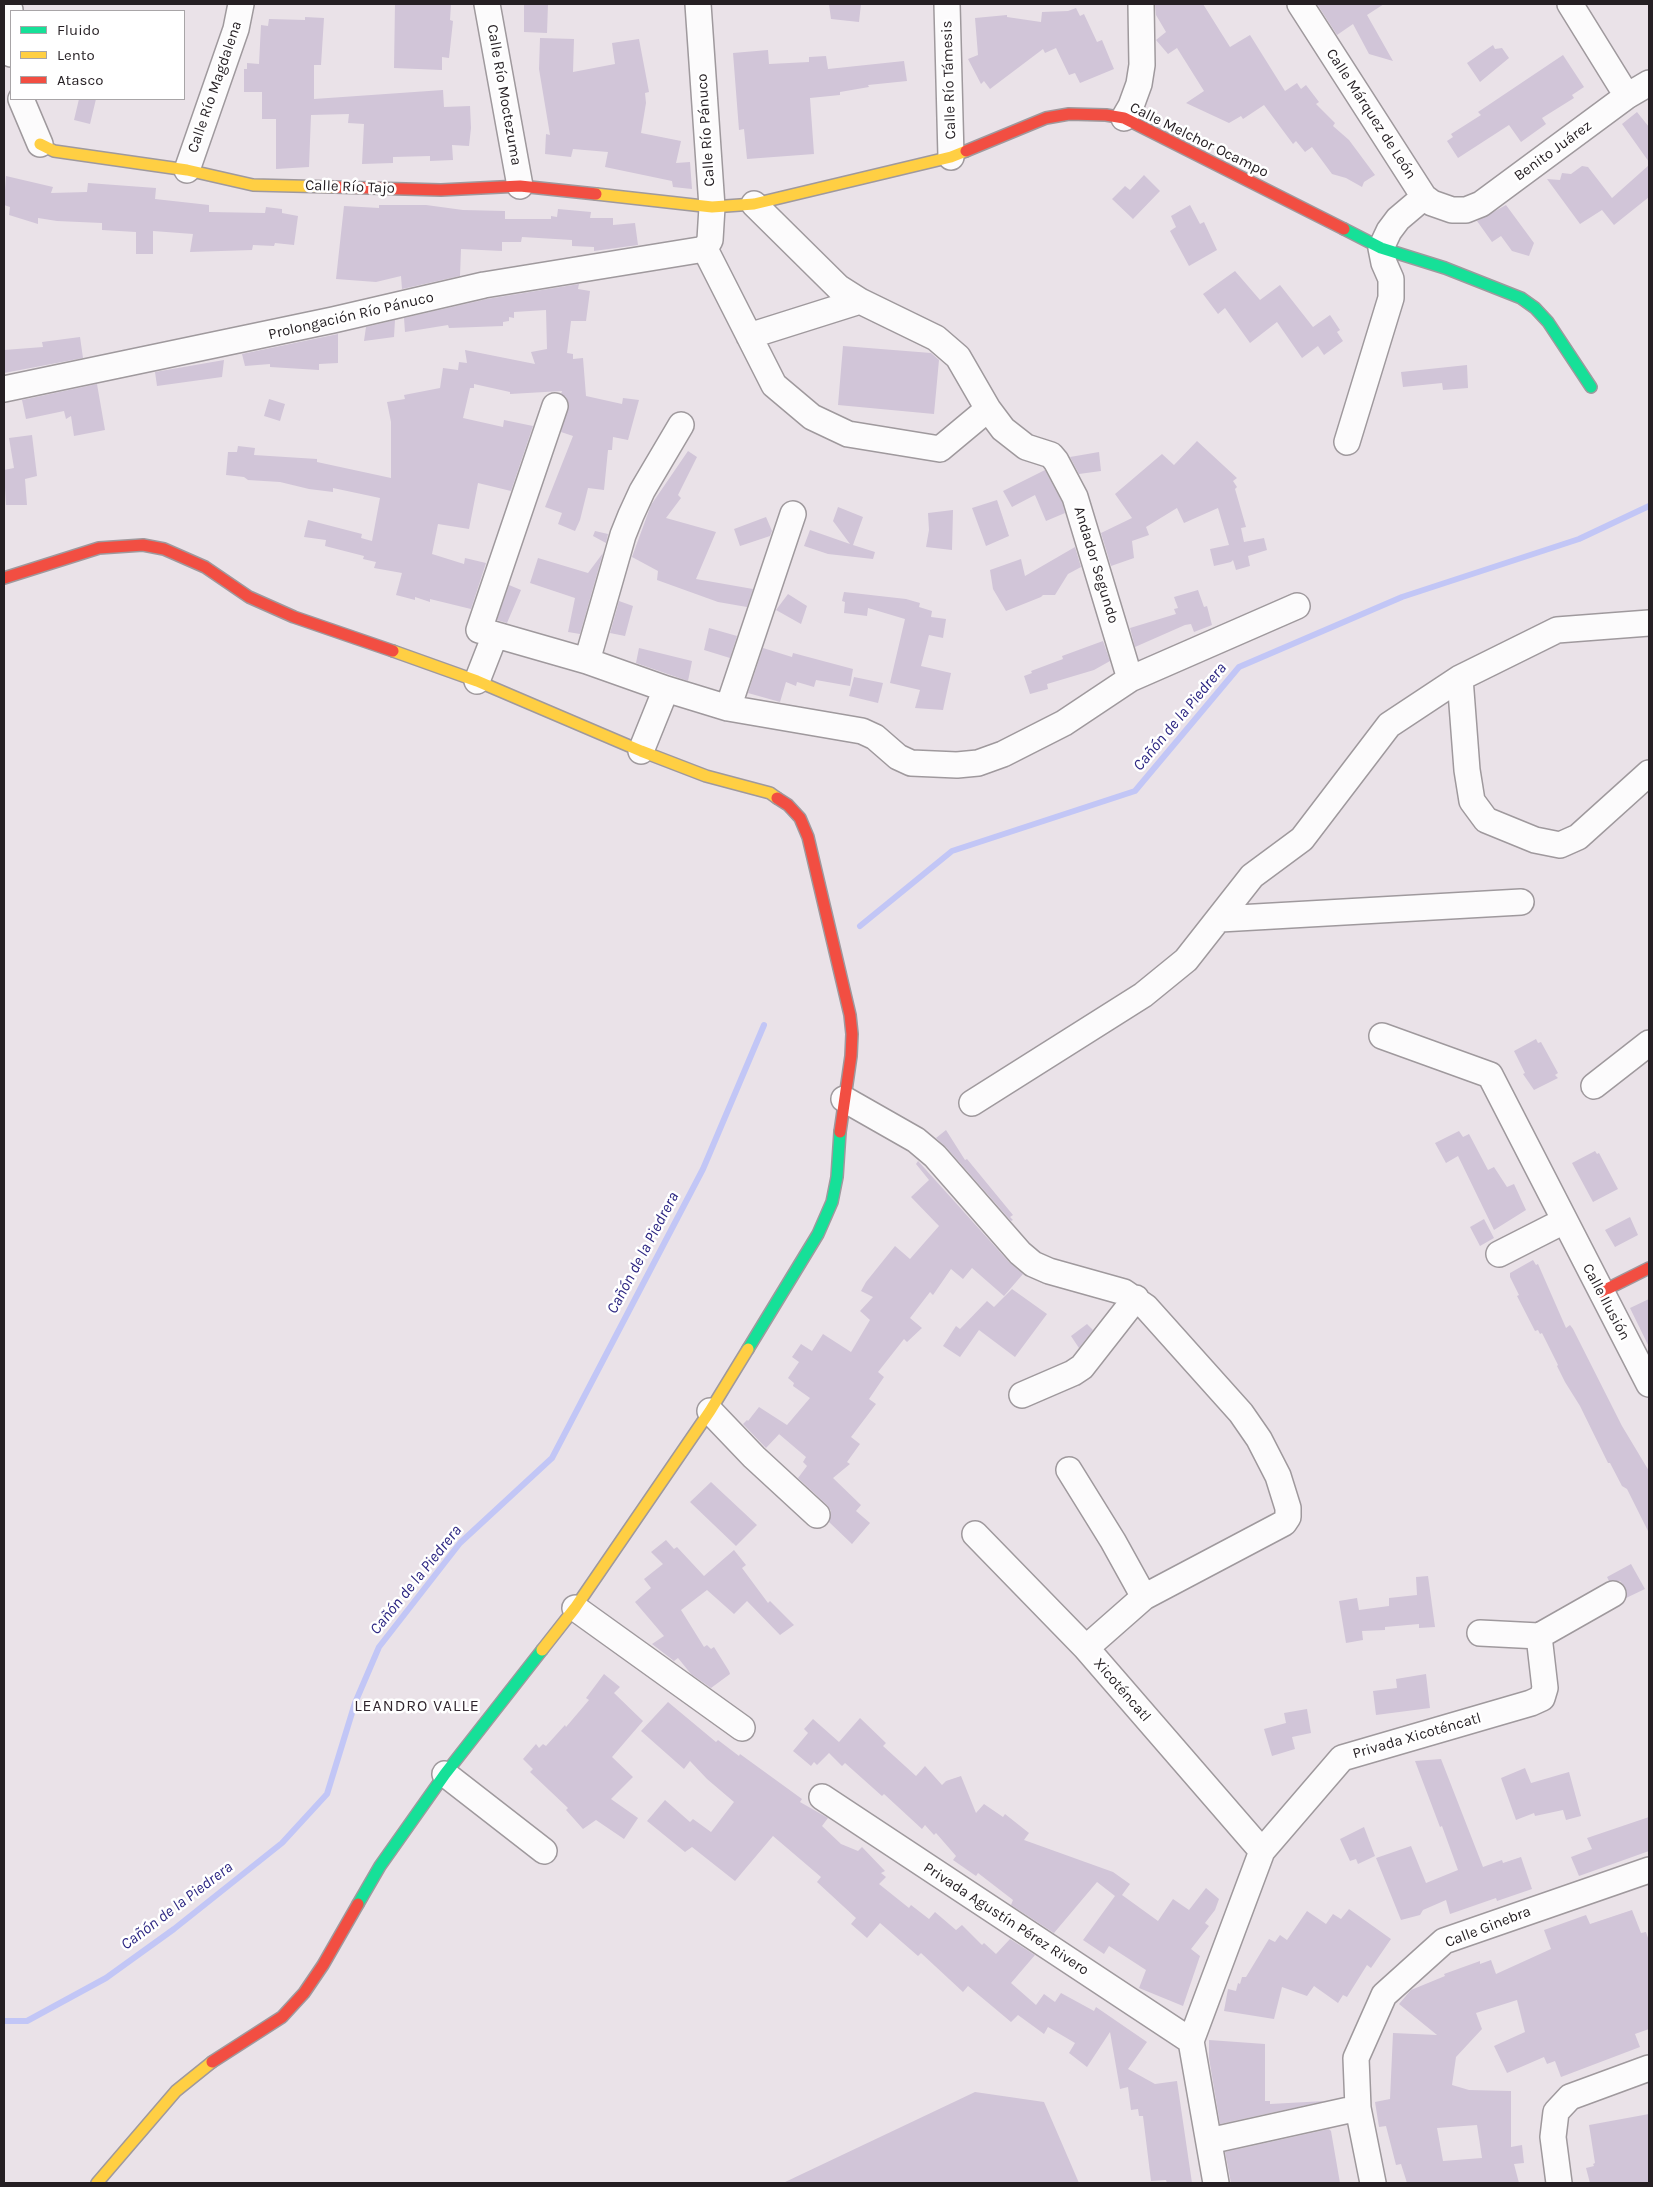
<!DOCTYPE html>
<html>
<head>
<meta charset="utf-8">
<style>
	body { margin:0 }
	#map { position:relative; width:1653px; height:2187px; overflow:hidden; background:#eae2e8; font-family:Karla,sans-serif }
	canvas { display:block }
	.frame { position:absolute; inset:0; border:5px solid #251f23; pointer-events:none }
	.legend { position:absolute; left:10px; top:10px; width:175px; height:90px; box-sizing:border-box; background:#fff; border:1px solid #a8a5a7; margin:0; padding:6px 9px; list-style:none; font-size:15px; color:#251f23 }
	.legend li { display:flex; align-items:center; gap:10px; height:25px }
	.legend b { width:25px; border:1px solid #a8a5a7 }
</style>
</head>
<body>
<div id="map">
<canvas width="1653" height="2187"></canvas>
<div class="frame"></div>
<ul class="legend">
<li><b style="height:6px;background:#16e098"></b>Fluido</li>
<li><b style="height:6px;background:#ffcf43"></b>Lento</li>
<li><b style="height:6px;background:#f24e42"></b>Atasco</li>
</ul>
</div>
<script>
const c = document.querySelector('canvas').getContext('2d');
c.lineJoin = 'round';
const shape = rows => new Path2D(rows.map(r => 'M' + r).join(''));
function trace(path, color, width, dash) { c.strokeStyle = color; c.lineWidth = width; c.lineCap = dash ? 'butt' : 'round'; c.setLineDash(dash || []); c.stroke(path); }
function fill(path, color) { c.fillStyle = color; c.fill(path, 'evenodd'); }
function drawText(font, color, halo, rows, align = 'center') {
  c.font = font + ' Karla,sans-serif'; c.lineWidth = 5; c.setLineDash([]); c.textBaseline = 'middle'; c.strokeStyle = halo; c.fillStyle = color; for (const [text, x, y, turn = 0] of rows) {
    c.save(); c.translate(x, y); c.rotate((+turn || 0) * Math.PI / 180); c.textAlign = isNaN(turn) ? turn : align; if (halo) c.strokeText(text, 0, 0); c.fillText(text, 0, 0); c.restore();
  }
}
trace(shape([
	[860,926,952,851,1135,791,1239,667,1402,597,1579,539,1649,506],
	[4,2021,27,2021,106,1978,174,1929,282,1843,327,1794,355,1703,379,1647,460,1543,552,1458,703,1169,764,1025]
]), '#c2c6f6', 6);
fill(shape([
	[395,4,451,4,450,20,453,21,449,58,442,57,442,70,394,68],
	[524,4,548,4,547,33,524,32],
	[829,4,861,4,859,22,831,19],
	[1155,4,1203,4,1230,47,1250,35,1285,91,1297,83,1301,89,1306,85,1319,102,1316,104,1335,123,1333,126,1349,140,1375,175,1364,182,1362,187,1346,178,1332,174,1312,147,1305,152,1296,141,1293,144,1264,105,1243,119,1241,116,1229,123,1186,103,1204,91,1177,48,1168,54,1156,40,1166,32,1156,15],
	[1317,4,1384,4,1367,15,1393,61,1369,54,1353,24,1337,35],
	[1076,8,1080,16,1084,14,1097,42,1102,40,1114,69,1080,83,1075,73,1069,75,1056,48,1045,53,1043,49,990,89,984,81,981,84,968,59,978,55,975,18,1007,15,1007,17,1041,22,1042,12,1068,11],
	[305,17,324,18,321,65,314,65,314,99,443,90,444,107,470,106,471,128,469,146,452,145,453,160,430,161,430,156,393,157,393,163,362,164,364,124,348,123,349,114,311,115,309,167,276,169,276,119,262,119,262,92,244,92,244,69,247,69,247,63,259,64,261,25,268,26,269,19,305,20],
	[540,38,574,39,573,72,615,64,612,43,639,39,649,92,645,93,646,103,641,133,681,141,676,163,690,162,692,189,673,187,672,181,605,167,608,152,573,149,571,157,545,154,546,134,550,135,539,69],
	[1493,45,1495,49,1502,48,1509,58,1480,82,1467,63],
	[768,50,769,64,809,62,809,57,826,56,828,69,904,61,907,81,868,85,869,87,840,92,840,95,810,98,814,154,747,159,744,129,739,130,733,53],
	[1563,55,1584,87,1572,95,1574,98,1542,118,1546,124,1521,142,1509,125,1458,158,1447,141,1453,137,1451,134,1481,115,1478,112],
	[79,99,96,99,90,124,74,120],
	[1637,112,1649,127,1649,162,1622,124],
	[1649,165,1649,197,1614,225,1602,210,1580,224,1547,179,1560,180,1562,173,1571,174,1582,166,1588,167,1612,198],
	[1144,175,1160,191,1133,219,1112,199,1125,186,1130,190],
	[6,176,53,187,51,193,87,192,88,183,156,188,155,199,209,205,209,212,265,213,266,207,282,209,282,213,298,216,294,245,275,243,274,246,253,245,252,250,190,252,193,234,153,231,153,254,136,254,136,232,102,230,102,223,57,221,38,218,38,224,9,215,10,207,4,205],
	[379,205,426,205,463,210,505,211,505,219,551,219,551,216,557,217,558,209,591,212,590,218,613,218,613,225,635,223,638,245,594,251,594,247,572,246,572,240,522,237,521,242,502,242,502,251,461,249,460,276,402,289,401,276,376,282,336,279,344,206,379,208],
	[1190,205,1200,224,1204,222,1217,250,1189,266,1170,231,1176,227,1171,216],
	[1506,205,1534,243,1529,256,1512,251,1501,236,1492,242,1477,221],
	[1235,271,1260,300,1280,285,1313,327,1330,315,1340,330,1337,332,1343,341,1324,355,1318,346,1302,358,1277,322,1250,343,1225,308,1218,314,1203,294],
	[579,284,578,289,590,291,586,321,571,321,567,353,573,354,573,359,583,358,586,396,622,404,623,398,639,400,628,440,613,437,612,450,608,450,604,490,588,488,580,520,575,531,558,524,562,513,545,507,573,436,561,432,569,404,566,397,561,394,562,391,510,394,510,392,474,384,474,388,470,388,463,418,503,427,504,420,533,426,511,491,478,483,469,529,438,524,432,554,464,564,465,558,486,563,471,609,430,599,430,602,415,597,415,600,396,595,402,573,374,568,376,562,363,559,364,556,325,546,326,540,304,537,308,520,362,534,361,538,372,541,380,498,333,488,333,492,309,489,280,482,248,480,244,477,226,475,228,452,237,452,238,446,255,448,254,455,317,459,317,462,391,478,391,422,387,402,405,399,404,395,440,388,443,368,458,370,459,362,467,363,465,350,535,364,531,352,547,349,546,310,514,312,514,318,509,317,509,321,503,322,503,326,449,328,448,325,405,332,404,318,487,299],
	[395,320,394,337,364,341,366,327],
	[338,334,338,363,319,364,319,370,270,367,270,364,245,366,242,354],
	[80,337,83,358,4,373,4,350,43,347,42,342],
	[843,346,931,353,939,360,934,414,838,405],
	[224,360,222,377,157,386,155,372],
	[1467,365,1468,388,1443,390,1442,383,1403,387,1401,372],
	[97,384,105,430,74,436,71,416,66,419,64,411,26,419,22,400],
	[269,399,285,404,280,421,264,416],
	[32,435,37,476,25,479,27,505,6,505,4,470,14,468,9,438],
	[1197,441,1237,478,1233,481,1237,487,1235,489,1246,527,1241,528,1244,542,1264,538,1267,550,1248,556,1250,566,1236,570,1233,560,1231,562,1214,566,1210,549,1229,545,1218,508,1184,523,1177,508,1146,527,1149,535,1132,541,1134,558,1111,566,1101,533,1132,518,1115,494,1162,454,1174,465],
	[688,451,697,457,678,495,681,498,666,518,716,532,696,579,753,589,747,607,718,602,657,580,658,571,632,557,651,505],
	[1099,452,1101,471,1079,474,1070,457],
	[1045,470,1062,502,1065,513,1046,521,1035,495,1012,507,1003,491],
	[997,500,1009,536,986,546,972,508],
	[838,507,863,517,853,545,875,552,873,559,828,554,804,546,810,530,850,544,833,521],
	[953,510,952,550,926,547,929,530,928,513],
	[766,517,772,531,770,536,740,546,734,529],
	[595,531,608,534,606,543,593,536],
	[1075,547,1081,567,1068,574,1055,595,1043,595,1041,597,1006,611,993,589,990,570,1021,559,1025,576],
	[603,553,580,634,568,632,575,598,530,583,538,558,588,573],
	[509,585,521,590,507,623,497,620],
	[1198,590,1204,607,1207,606,1212,625,1194,632,1191,624,1185,625,1135,647,1130,628,1176,614,1174,609,1178,608,1174,597],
	[844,592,906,599,920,603,919,607,932,611,931,617,946,619,943,638,929,635,921,666,951,673,943,710,915,708,920,690,890,683,905,619,868,608,867,616,844,613,845,602,842,601],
	[788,594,807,606,801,624,776,610],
	[619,601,633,606,625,636,610,633],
	[709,628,737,636,730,658,704,650],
	[1103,641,1110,661,1094,670,1047,684,1048,689,1030,694,1024,676,1032,673,1031,671,1063,659,1062,656],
	[639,648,692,661,688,681,636,663],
	[763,648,792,657,793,653,853,669,850,686,816,680,814,687,797,682,796,686,786,682,780,702,748,693],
	[854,677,883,683,878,703,849,696],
	[1536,1039,1538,1043,1541,1042,1558,1073,1555,1075,1558,1078,1534,1090,1523,1074,1525,1073,1514,1051],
	[946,1130,965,1160,967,1159,1013,1215,1010,1217,1013,1220,1011,1221,946,1147,936,1138],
	[1459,1131,1463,1137,1469,1134,1488,1170,1494,1167,1507,1187,1514,1184,1526,1210,1494,1230,1458,1156,1446,1163,1435,1143],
	[1595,1151,1597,1154,1599,1153,1618,1189,1593,1202,1572,1163],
	[918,1161,1009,1262,1023,1274,1004,1296,972,1268,963,1279,951,1269,933,1295,930,1292,910,1318,922,1328,907,1342,904,1339,878,1372,884,1377,869,1399,876,1404,851,1437,860,1444,847,1462,850,1464,833,1478,861,1505,856,1511,870,1523,852,1544,829,1522,831,1511,827,1505,798,1478,807,1466,803,1462,806,1457,779,1434,782,1431,766,1448,743,1424,747,1420,748,1421,759,1407,787,1425,810,1398,793,1386,794,1383,788,1378,799,1362,792,1357,801,1344,812,1351,823,1334,851,1352,870,1320,860,1311,873,1297,861,1291,866,1282,895,1246,910,1259,939,1226,911,1197,929,1180,916,1164],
	[1630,1217,1638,1235,1615,1247,1605,1230],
	[1484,1219,1494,1238,1480,1246,1470,1227],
	[1533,1260,1536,1265,1538,1264,1566,1328,1570,1325,1573,1329,1622,1426,1649,1471,1649,1533,1627,1489,1622,1486,1610,1463,1608,1463,1580,1406,1565,1382,1557,1366,1558,1365,1542,1333,1540,1334,1538,1330,1535,1331,1517,1296,1519,1295,1510,1277,1510,1273],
	[1012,1289,1047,1314,1015,1357,979,1330,960,1357,943,1346,956,1326,960,1329,987,1301,994,1307],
	[1649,1299,1649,1347,1630,1308],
	[1087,1324,1093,1330,1079,1348,1071,1336],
	[711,1482,757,1525,736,1546,690,1502],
	[666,1540,674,1549,677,1547,704,1576,734,1550,746,1565,742,1568,768,1603,770,1601,794,1625,780,1635,747,1601,734,1614,707,1590,681,1610,704,1647,707,1645,711,1649,714,1647,729,1671,730,1674,711,1688,691,1674,678,1658,674,1661,652,1644,664,1636,635,1602,651,1588,644,1579,663,1564,651,1552],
	[1631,1564,1645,1589,1626,1598,1625,1587,1620,1581,1609,1581,1607,1577],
	[1428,1576,1435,1627,1419,1628,1419,1624,1385,1627,1385,1630,1362,1631,1363,1640,1346,1643,1339,1601,1357,1598,1359,1610,1389,1606,1389,1598,1417,1595,1416,1577],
	[604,1674,620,1687,614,1693,643,1721,612,1757,633,1777,611,1799,638,1818,624,1839,596,1820,583,1829,566,1810,568,1808,530,1772,533,1769,523,1759,536,1744,539,1748,543,1744,546,1746,565,1725,566,1727,589,1700,586,1698],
	[1426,1674,1430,1708,1376,1715,1373,1691,1397,1688,1396,1679],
	[668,1702,716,1742,718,1740,739,1756,740,1754,802,1799,800,1802,828,1818,822,1826,841,1844,858,1851,862,1847,885,1871,881,1873,886,1877,879,1884,909,1908,911,1905,929,1919,935,1912,956,1930,962,1925,982,1945,984,1943,996,1954,1010,1939,1035,1955,1011,1983,1036,2005,1044,1994,1055,2002,1061,1993,1094,2011,1096,2007,1147,2042,1128,2069,1155,2084,1177,2081,1192,2183,1167,2183,1166,2180,1151,2181,1143,2116,1139,2116,1138,2109,1131,2110,1128,2087,1120,2089,1110,2032,1087,2067,1069,2053,1075,2043,1048,2027,1044,2034,1018,2015,1011,2022,968,1986,963,1992,921,1953,918,1956,880,1923,867,1938,851,1924,856,1918,817,1882,821,1877,773,1836,735,1881,692,1847,685,1852,647,1821,665,1800,690,1822,693,1819,711,1832,734,1802,707,1779,690,1761,684,1769,641,1731],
	[1307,1709,1311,1733,1292,1737,1295,1749,1272,1756,1264,1729,1286,1723,1284,1713],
	[860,1718,886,1743,883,1746,916,1776,925,1766,942,1785,946,1781,961,1776,976,1813,984,1804,1003,1817,1005,1814,1029,1833,1024,1840,1113,1872,1130,1884,1122,1895,1158,1921,1173,1899,1189,1910,1206,1888,1219,1899,1215,1910,1205,1923,1209,1926,1191,1949,1200,1956,1183,2006,1139,1988,1146,1970,1109,1946,1104,1954,1083,1940,1115,1896,1097,1882,1054,1933,1011,1905,1013,1900,978,1873,976,1876,953,1860,956,1856,936,1833,934,1835,925,1825,922,1829,884,1794,882,1796,845,1763,842,1766,829,1753,817,1765,814,1762,811,1766,793,1751,808,1733,804,1729,813,1719,839,1742],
	[1441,1759,1483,1867,1502,1860,1503,1863,1521,1857,1532,1889,1497,1901,1496,1898,1450,1914,1446,1900,1423,1910,1420,1915,1401,1920,1376,1858,1411,1846,1426,1883,1458,1870,1442,1826,1440,1827,1415,1761],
	[1525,1768,1531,1783,1569,1772,1581,1816,1566,1820,1563,1810,1535,1816,1534,1813,1516,1820,1501,1778],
	[1649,1817,1649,1851,1579,1876,1571,1857,1592,1849,1587,1838],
	[1364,1827,1375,1856,1358,1864,1356,1859,1350,1861,1340,1839],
	[1349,1909,1391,1939,1371,1968,1367,1965,1347,1997,1343,1995,1338,2003,1314,1986,1307,1996,1282,1987,1274,2019,1224,2011,1228,1989,1236,1991,1238,1983,1240,1984,1242,1977,1246,1977,1269,1939,1275,1942,1280,1935,1287,1940,1307,1911,1326,1924,1333,1914,1341,1919],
	[1632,1910,1641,1933,1646,1932,1649,1941,1649,2029,1635,2034,1640,2047,1561,2077,1555,2061,1547,2064,1544,2057,1507,2073,1494,2046,1525,2032,1517,2000,1476,2013,1482,2029,1456,2057,1452,2085,1469,2090,1511,2091,1511,2147,1522,2145,1524,2163,1514,2164,1519,2183,1407,2183,1401,2164,1396,2165,1386,2126,1379,2127,1375,2102,1390,2099,1393,2033,1437,2035,1399,2004,1411,1990,1445,1976,1444,1974,1480,1961,1480,1964,1491,1960,1496,1974,1551,1949,1544,1930,1586,1915,1590,1924],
	[1477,2125,1482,2158,1443,2161,1437,2128],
	[1209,2040,1265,2044,1265,2101,1270,2101,1270,2104,1325,2101,1220,2124,1209,2058],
	[975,2092,1044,2102,1079,2183,783,2183],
	[1649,2114,1649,2183,1590,2183,1586,2168,1594,2166,1593,2164,1595,2163,1589,2125],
	[1329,2129,1331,2131,1340,2183,1231,2183,1225,2152]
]), '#d1c5d8');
const street = shape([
	[487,4,520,186],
	[947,4,951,157],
	[1300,4,1424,197,1432,203,1452,210,1466,210,1481,204,1627,96,1649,83],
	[1570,4,1627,96],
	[10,10,11,54],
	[21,99,40,144],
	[1124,118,1131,106,1139,84,1142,65,1141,4],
	[187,170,236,29,241,4],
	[754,204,838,287,860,301,936,338,958,357,988,409,1003,429,1026,447,1051,455,1056,461,1075,497,1130,679],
	[705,249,774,385,812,417,848,434,940,449,988,409],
	[749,336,860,301],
	[4,389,333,320,484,285,705,249,710,240,712,207,698,4],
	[555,406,479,630,587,661,666,689,728,708,862,731,875,737,898,757,911,763,957,765,978,763,1003,754,1064,723,1130,679,1297,606],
	[1347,442,1391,298,1391,279,1384,263,1381,248,1389,231,1398,219,1424,197],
	[587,661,623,535,631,515,642,491,681,425],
	[1460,678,1467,770,1472,801,1486,820,1535,840,1560,845,1578,837,1649,773],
	[477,681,495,635],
	[728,708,793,514],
	[641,751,666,689],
	[1220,919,1521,902],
	[1382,1036,1490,1075,1649,1384],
	[1594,1086,1649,1043],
	[844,1099,916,1140,935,1156,1020,1253,1033,1264,1049,1271,1124,1292,1146,1307,1241,1413,1259,1439,1278,1476,1288,1508,1288,1517,1284,1523,1144,1597,1086,1648],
	[972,1103,1143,995,1186,960,1252,876,1302,839,1389,725,1460,678,1557,630,1649,623],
	[1499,1254,1564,1221],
	[1022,1395,1073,1373,1082,1367,1136,1298],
	[710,1411,754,1457,817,1515],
	[1069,1470,1113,1541,1144,1597],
	[975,1534,1086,1648,1262,1851],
	[575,1608,742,1728],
	[1480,1633,1539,1636,1613,1594],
	[445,1774,544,1851],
	[822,1797,1191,2041],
	[1191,2041,1262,1851,1342,1758,1531,1703,1542,1698,1545,1688,1539,1636],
	[1191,2041,1216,2183],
	[1209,2141,1358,2108],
	[1373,2183,1358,2108,1356,2058,1384,1995,1444,1941,1649,1870],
	[1559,2183,1553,2137,1556,2112,1570,2097,1649,2068]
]);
const fast = shape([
	[1344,229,1381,248,1445,268,1521,298,1535,308,1548,322,1591,387],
	[748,1349,818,1234,832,1202,837,1177,840,1132],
	[358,1904,380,1866,445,1774,542,1650]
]);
const slow = shape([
	[40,144,54,151,187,170,253,185,334,187],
	[596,194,712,207,754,204,951,157,966,151],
	[393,651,477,681,641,751,706,776,770,793,777,798],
	[542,1650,575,1608,710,1411,748,1349],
	[97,2183,176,2091,212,2062]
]);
const jam = shape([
	[966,151,1046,118,1069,114,1106,115,1124,118,1344,229],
	[334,187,441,190,520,186,596,194],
	[4,578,99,548,143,545,164,549,205,567,249,597,294,617,393,651],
	[777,798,788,805,800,818,808,837,850,1015,852,1034,851,1056,840,1132],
	[1601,1292,1649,1268],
	[212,2062,282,2017,304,1993,323,1965,358,1904]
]);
trace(street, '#9f999d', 28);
trace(fast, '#9f999d', 14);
trace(slow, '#9f999d', 14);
trace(jam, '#9f999d', 14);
trace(street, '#fcfbfc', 25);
trace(fast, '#16e098', 11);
trace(slow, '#ffcf43', 11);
trace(jam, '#f24e42', 11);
drawText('15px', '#251f23', '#fff', [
	["Calle Río Támesis",949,80,-92],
	["Calle Río Magdalena",215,87,-71],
	["Calle Río Moctezuma",504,95,80],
	["Calle Márquez de León",1371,114,57],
	["Calle Río Pánuco",706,130,-94],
	["Calle Melchor Ocampo",1199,140,26],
	["Benito Juárez",1553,151,-36],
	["Calle Río Tajo",350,187,2],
	["Prolongación Río Pánuco",351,316,-13],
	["Andador Segundo",1096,565,73],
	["Calle Ilusión",1606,1302,62],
	["Xicoténcatl",1122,1690,49],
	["Privada Xicoténcatl",1417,1736,-16],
	["Privada Agustín Pérez Rivero",1006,1919,33],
	["Calle Ginebra",1488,1927,-21]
]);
drawText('italic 16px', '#2c2682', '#fff', [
	["Cañón de la Piedrera",1180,717,-50],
	["Cañón de la Piedrera",643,1253,-62],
	["Cañón de la Piedrera",416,1580,-51],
	["Cañón de la Piedrera",177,1906,-37]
]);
c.letterSpacing = '1px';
drawText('16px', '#31262e', '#fff', [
	["LEANDRO VALLE",417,1706]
]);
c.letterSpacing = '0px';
</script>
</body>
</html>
